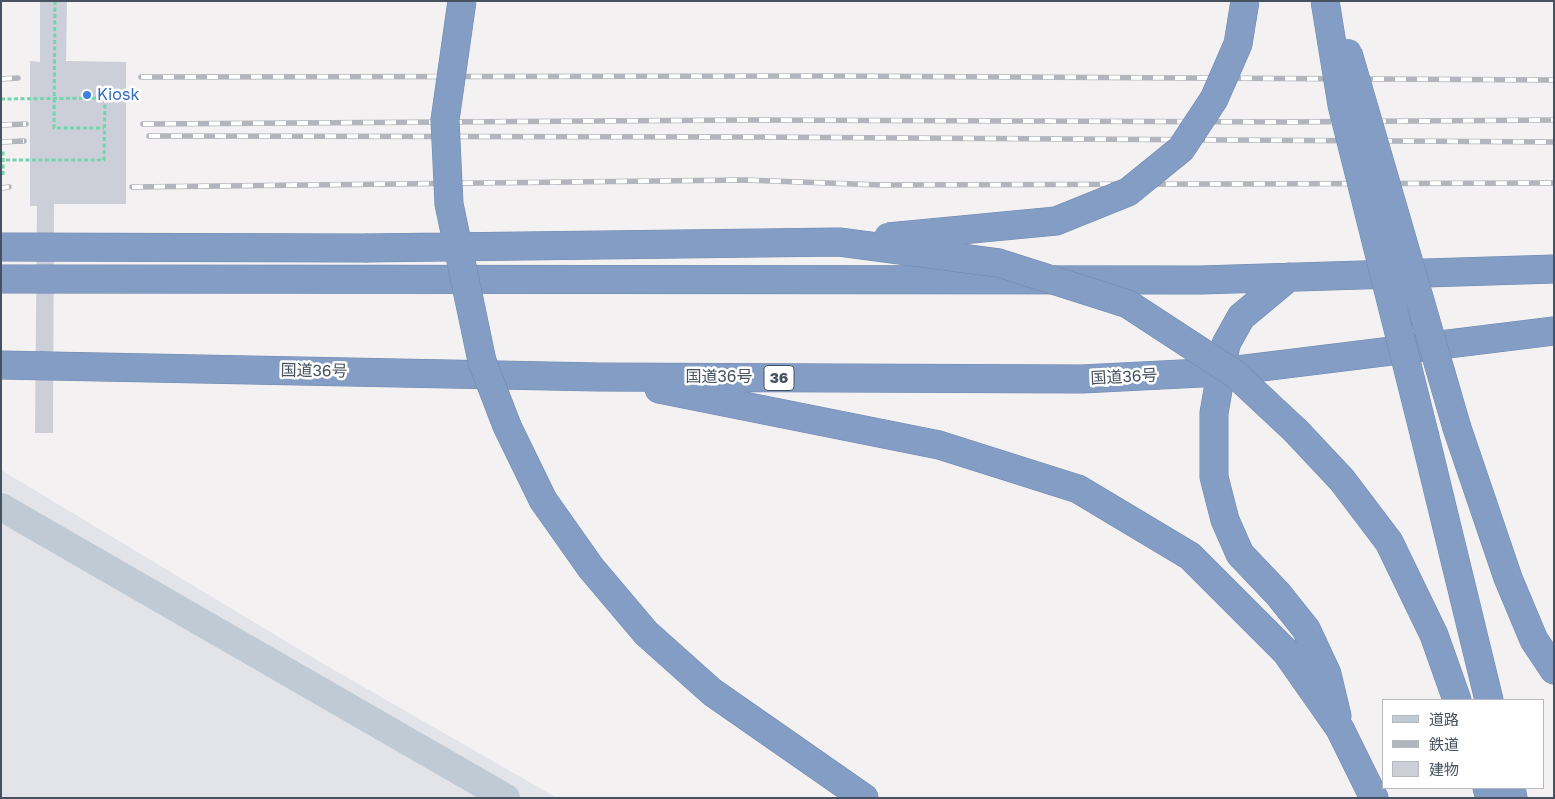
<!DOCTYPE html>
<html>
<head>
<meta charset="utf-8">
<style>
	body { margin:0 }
	#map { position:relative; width:1555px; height:799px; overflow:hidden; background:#f3f1f1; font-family:"Golos Text","Noto Sans JP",sans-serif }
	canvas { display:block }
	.frame { position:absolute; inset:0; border:2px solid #475260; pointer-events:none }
	.legend { position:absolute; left:1382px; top:699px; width:162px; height:90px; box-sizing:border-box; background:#fff; border:1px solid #b5babf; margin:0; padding:6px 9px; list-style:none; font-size:15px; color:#475260 }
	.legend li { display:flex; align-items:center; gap:10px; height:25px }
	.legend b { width:25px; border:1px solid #b5babf }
</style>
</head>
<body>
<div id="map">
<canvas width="1555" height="799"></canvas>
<div class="frame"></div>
<ul class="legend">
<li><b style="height:6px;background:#c0cad4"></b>道路</li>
<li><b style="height:6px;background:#b2b5bc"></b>鉄道</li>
<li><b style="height:14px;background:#cccfd7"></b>建物</li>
</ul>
</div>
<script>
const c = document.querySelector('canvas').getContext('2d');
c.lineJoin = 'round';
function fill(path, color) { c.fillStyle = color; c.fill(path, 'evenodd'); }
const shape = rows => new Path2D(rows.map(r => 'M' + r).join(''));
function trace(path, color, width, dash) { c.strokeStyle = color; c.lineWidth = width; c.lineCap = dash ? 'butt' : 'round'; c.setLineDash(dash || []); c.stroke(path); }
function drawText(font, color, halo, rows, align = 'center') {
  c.font = font + ' "Golos Text","Noto Sans JP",sans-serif'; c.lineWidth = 5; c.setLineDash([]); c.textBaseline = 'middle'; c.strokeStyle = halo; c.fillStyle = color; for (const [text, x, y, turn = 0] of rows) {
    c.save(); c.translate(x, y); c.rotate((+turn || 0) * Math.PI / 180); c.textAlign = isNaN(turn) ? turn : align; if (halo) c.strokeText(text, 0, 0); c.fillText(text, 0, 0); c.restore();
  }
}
fill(shape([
	[1,470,322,663,557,798,1,798]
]), '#e2e4e9');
fill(shape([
	[40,1,67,1,66,61,126,62,126,204,54,204,53,433,35,433,37,206,30,206,30,61,40,62]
]), '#cccfd7');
const highway = shape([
	[1,247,365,248],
	[1289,277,1241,317,1226,344,1214,413,1214,477,1225,520,1240,554,1278,594,1306,629,1327,674,1337,716],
	[1,279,1201,280,1554,269],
	[1,365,598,377,1082,379,1221,372,1554,331],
	[659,389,939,445,1078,489,1190,556,1286,652,1340,729,1374,798],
	[507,426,543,500,591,568,646,633,712,692,864,798],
	[1457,428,1508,578,1534,640,1554,670],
	[1296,431,1342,480,1389,542,1434,635,1457,700],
	[1425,437,1489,700],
	[1487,788,1490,798],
	[1511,788,1513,798]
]);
trace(highway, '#6f88b0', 29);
trace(shape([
	[55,1,54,128,104,128],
	[1,99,105,98,104,160,3,160],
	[3,175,3,149]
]), '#70d6ad', 3, [4, 2.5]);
trace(shape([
	[1,507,506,798]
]), '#c0cad4', 28);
trace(highway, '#849dc4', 28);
const rail = shape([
	[141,77,827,76,1554,80],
	[1,79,18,78],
	[143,124,750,120,1285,122,1554,120],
	[1,125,26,124],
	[149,136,745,137,1554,142],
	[1,142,24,141],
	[132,187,745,180,881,185,1554,183],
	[1,188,9,187]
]);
trace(rail, '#b2b5bc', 5.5);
trace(rail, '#fff', 4, [11]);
const highwayBridge = shape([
	[462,1,445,120,449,204,482,361,507,426],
	[1325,1,1342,105,1425,437],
	[1348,53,1457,428],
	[888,237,1056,221,1128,192,1181,149,1214,99,1238,44,1245,1],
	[365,248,839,242,999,263,1128,304,1235,374,1296,431]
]);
trace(highwayBridge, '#6f88b0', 29, []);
trace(highwayBridge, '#849dc4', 28);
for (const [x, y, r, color] of [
	[87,95,5,"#3f7fe0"]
]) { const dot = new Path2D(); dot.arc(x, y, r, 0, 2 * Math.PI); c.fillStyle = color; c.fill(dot); trace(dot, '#fff', 2); }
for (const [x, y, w] of [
	[779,378,30]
]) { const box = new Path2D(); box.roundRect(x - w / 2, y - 12.5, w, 25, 4); c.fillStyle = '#fff'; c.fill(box); trace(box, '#475260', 1); }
drawText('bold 15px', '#475260', null, [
	["36",779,378]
]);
drawText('16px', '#366cbe', '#fff', [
	["Kiosk",97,95]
], 'left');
drawText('16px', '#475260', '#fff', [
	["国道36号",314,371,1],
	["国道36号",719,377],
	["国道36号",1124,377,-3]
]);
</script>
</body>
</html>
